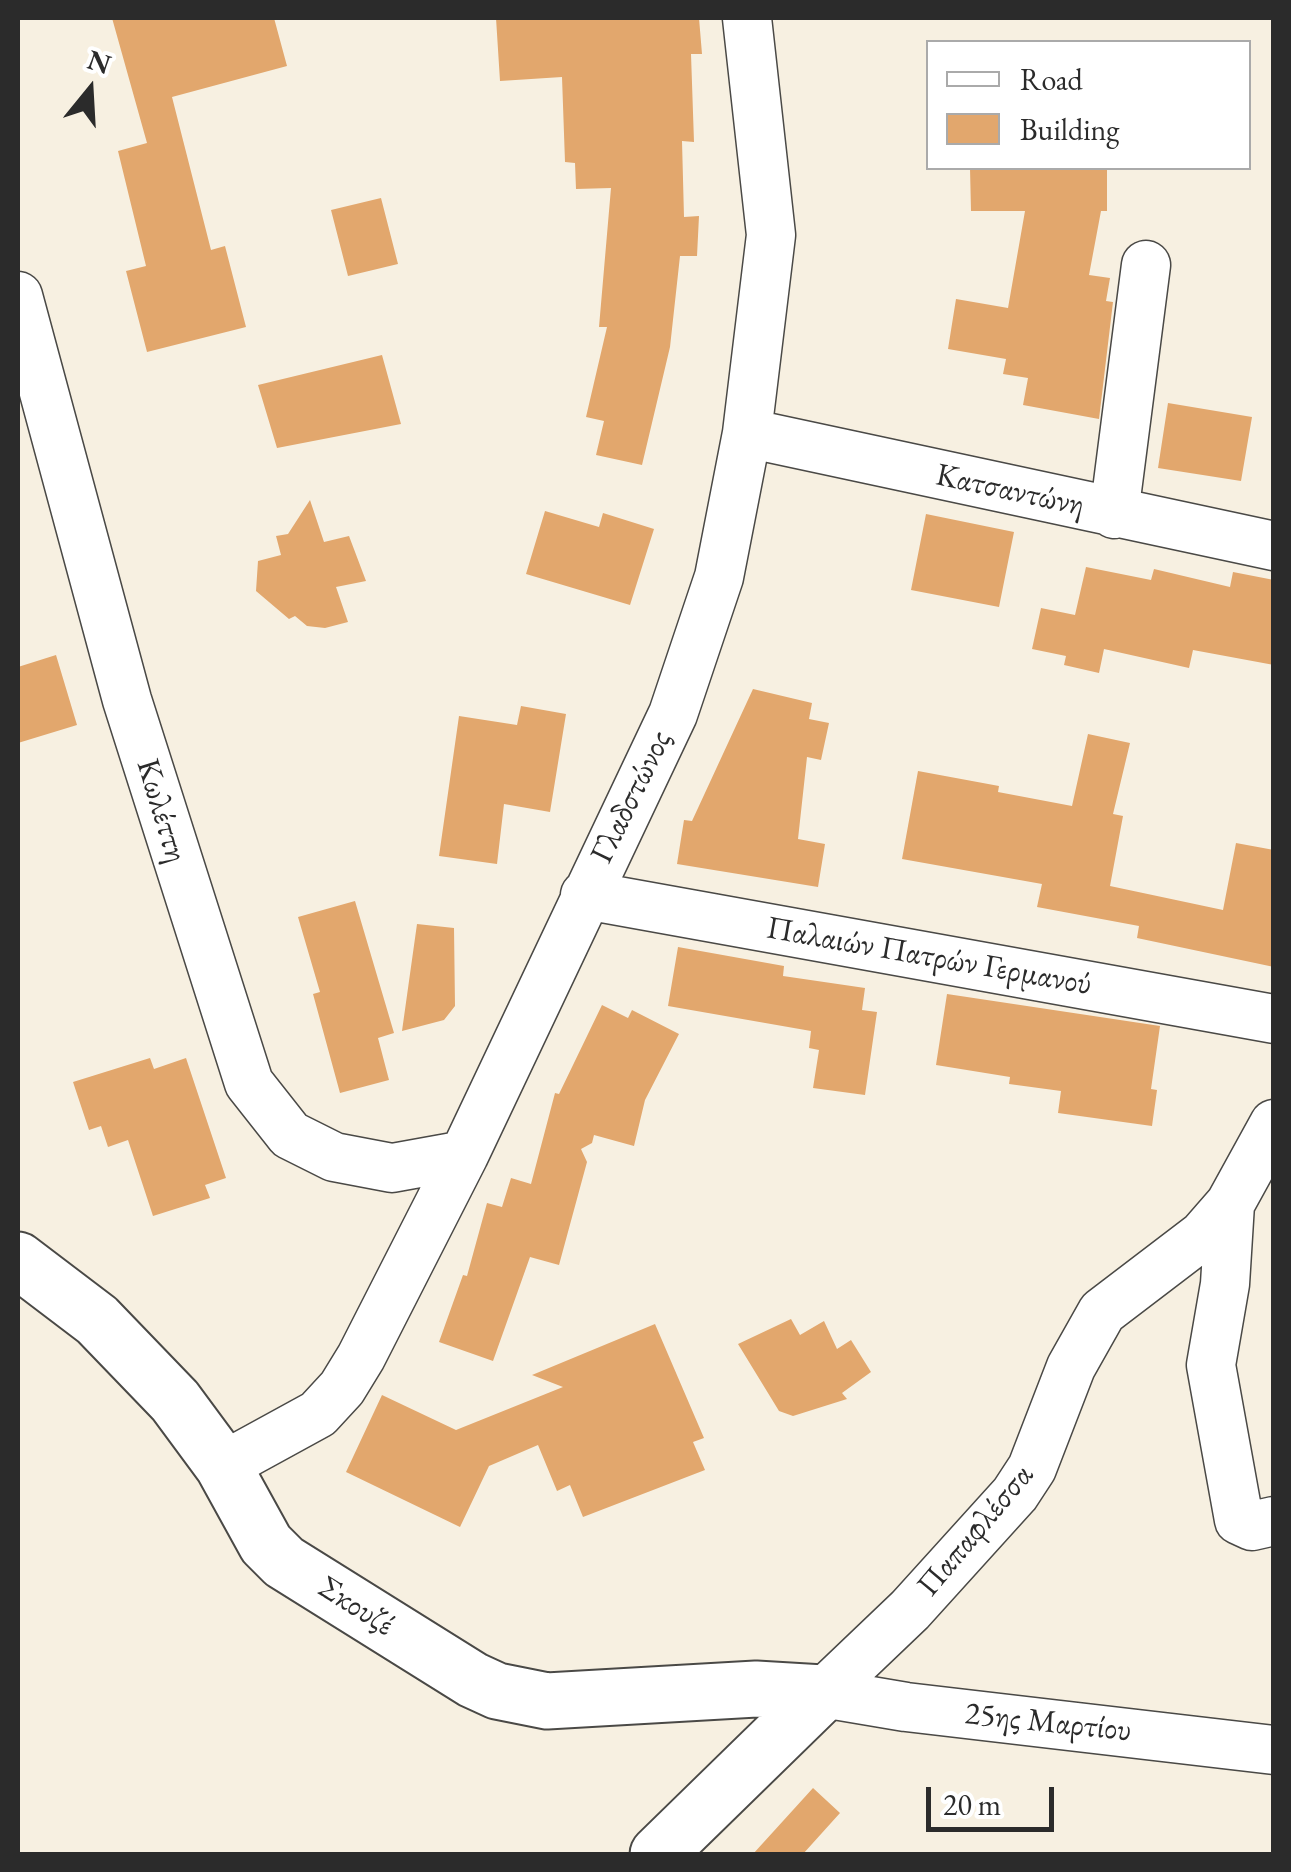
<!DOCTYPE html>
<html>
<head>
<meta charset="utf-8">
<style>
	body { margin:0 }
	#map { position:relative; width:1291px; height:1872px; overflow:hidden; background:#f7f0e1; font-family:"EB Garamond",serif }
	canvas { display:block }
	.frame { position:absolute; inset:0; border:20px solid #2b2b2b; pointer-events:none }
	.legend { position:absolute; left:926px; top:40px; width:325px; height:130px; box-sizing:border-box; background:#fff; border:2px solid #aaa; margin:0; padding:12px 18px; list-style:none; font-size:30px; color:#2b2b2b }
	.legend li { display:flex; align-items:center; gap:20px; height:50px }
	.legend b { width:50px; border:2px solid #aaa }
	.north { position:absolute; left:40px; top:40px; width:100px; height:100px; -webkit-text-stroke:8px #fff; paint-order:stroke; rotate:18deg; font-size:28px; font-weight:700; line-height:40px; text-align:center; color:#2b2b2b }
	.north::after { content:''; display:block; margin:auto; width:35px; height:45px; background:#2b2b2b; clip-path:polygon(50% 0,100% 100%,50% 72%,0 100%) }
	.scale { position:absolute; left:926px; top:1787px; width:128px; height:45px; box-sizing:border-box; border:5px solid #2b2b2b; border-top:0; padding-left:12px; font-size:30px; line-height:35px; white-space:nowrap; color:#2b2b2b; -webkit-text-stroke:8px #fff; paint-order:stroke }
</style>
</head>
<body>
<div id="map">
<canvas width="1291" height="1872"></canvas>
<div class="frame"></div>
<ul class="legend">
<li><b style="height:12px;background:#fff"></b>Road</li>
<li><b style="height:28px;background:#e2a76d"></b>Building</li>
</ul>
<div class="north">N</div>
<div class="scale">20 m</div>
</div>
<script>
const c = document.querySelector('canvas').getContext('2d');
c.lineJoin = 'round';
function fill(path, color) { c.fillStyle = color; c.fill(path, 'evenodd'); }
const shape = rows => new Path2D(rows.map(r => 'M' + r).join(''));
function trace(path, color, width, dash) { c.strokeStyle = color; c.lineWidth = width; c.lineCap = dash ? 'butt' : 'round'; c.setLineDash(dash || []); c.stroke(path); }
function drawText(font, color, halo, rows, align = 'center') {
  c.font = font + ' "EB Garamond",serif'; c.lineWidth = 8; c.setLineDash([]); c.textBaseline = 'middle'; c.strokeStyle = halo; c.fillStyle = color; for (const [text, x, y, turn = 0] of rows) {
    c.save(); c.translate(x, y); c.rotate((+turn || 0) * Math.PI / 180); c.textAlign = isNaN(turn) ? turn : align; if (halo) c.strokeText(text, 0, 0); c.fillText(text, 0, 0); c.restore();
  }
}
fill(shape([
	[112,18,274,18,287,66,172,97,211,250,225,246,246,327,147,352,126,271,146,266,118,151,147,143],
	[496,18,699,18,702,54,691,54,694,142,682,141,684,217,699,216,697,256,680,256,670,347,642,465,596,455,604,421,586,417,607,327,599,327,611,188,576,189,575,163,565,162,562,77,500,81],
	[970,168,1107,168,1107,211,1101,211,1089,275,1110,278,1106,301,1113,302,1099,419,1023,405,1028,378,1003,374,1006,359,948,349,956,299,1008,308,1025,211,971,211],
	[381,198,398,264,348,276,331,210],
	[382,355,401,424,277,448,258,385],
	[1168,403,1252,417,1241,481,1158,468],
	[310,500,324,542,349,536,366,581,336,587,348,622,325,628,307,626,295,616,289,619,256,591,258,561,281,555,276,536,288,534],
	[545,511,599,527,603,513,654,529,630,605,526,574],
	[926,514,1014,532,999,607,911,590],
	[1086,567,1151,580,1154,569,1230,587,1233,572,1274,580,1274,665,1193,650,1189,668,1104,649,1099,673,1064,665,1066,656,1032,649,1041,608,1075,615],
	[56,655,77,725,18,743,18,667],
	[753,689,812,703,809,719,829,723,821,760,807,757,798,839,825,844,818,887,677,864,684,820,692,821],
	[521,706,566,714,550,812,504,804,497,864,439,856,459,716,517,725],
	[1088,734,1130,743,1113,814,1123,816,1110,886,1223,910,1236,843,1274,850,1274,967,1137,938,1139,926,1037,907,1042,884,902,859,918,771,999,786,998,792,1072,806],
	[355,901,394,1033,378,1038,389,1080,340,1093,313,994,320,992,298,917],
	[417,924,454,928,455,1006,444,1020,402,1031],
	[678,947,784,966,783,976,865,988,862,1010,877,1012,865,1095,813,1088,819,1050,809,1048,811,1031,668,1006],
	[947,994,1160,1026,1151,1089,1157,1090,1152,1126,1058,1113,1061,1091,1009,1084,1010,1077,936,1065],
	[602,1005,628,1018,632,1010,679,1034,645,1100,634,1146,594,1135,592,1143,581,1149,587,1162,559,1265,530,1257,493,1361,439,1342,463,1275,467,1276,487,1203,502,1207,511,1178,531,1184,555,1093,559,1094],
	[150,1058,154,1069,186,1058,226,1178,205,1185,210,1198,153,1216,128,1140,108,1147,101,1126,89,1130,73,1082],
	[791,1319,800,1335,824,1321,837,1349,851,1340,871,1372,842,1393,847,1399,793,1416,779,1411,738,1344],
	[655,1324,704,1438,693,1442,705,1470,583,1517,570,1485,557,1491,538,1445,489,1466,460,1527,346,1472,382,1395,456,1430,563,1387,532,1375],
	[813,1788,840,1813,803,1854,753,1854]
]), '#e2a76d');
const minor = shape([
	[18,296,127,700,249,1083,290,1135,334,1157,392,1168,464,1155],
	[747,433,1274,546],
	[1114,514,1146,265],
	[585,895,1274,1019],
	[1230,1204,1225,1284,1211,1365,1239,1520,1252,1526,1274,1521],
	[223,1466,318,1414,342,1388,361,1357,464,1155,673,714,719,577,747,433,771,235,747,18],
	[823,1693,910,1610,1015,1494,1032,1468,1071,1367,1102,1312,1203,1235,1230,1204,1274,1124],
	[823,1693,906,1707,1274,1750]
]);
const tertiary = shape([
	[18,1260,97,1320,175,1401,223,1466,266,1544,284,1562,473,1680,497,1691,547,1701,756,1689,823,1693],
	[658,1854,823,1693]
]);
trace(minor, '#4a4946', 51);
trace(tertiary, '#4a4946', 59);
trace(minor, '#fff', 48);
trace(tertiary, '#fff', 55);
drawText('32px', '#2b2b2b', '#fff', [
	["Κατσαντώνη",1010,491,12],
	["Γλαδστώνος",632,797,-64],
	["Κωλέττη",161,811,73],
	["Παλαιών Πατρών Γερμανού",929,957,10],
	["Παπαφλέσσα",976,1531,-50],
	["Σκουζέ",356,1607,32],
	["25ης Μαρτίου",1048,1723,6]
]);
</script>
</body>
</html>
